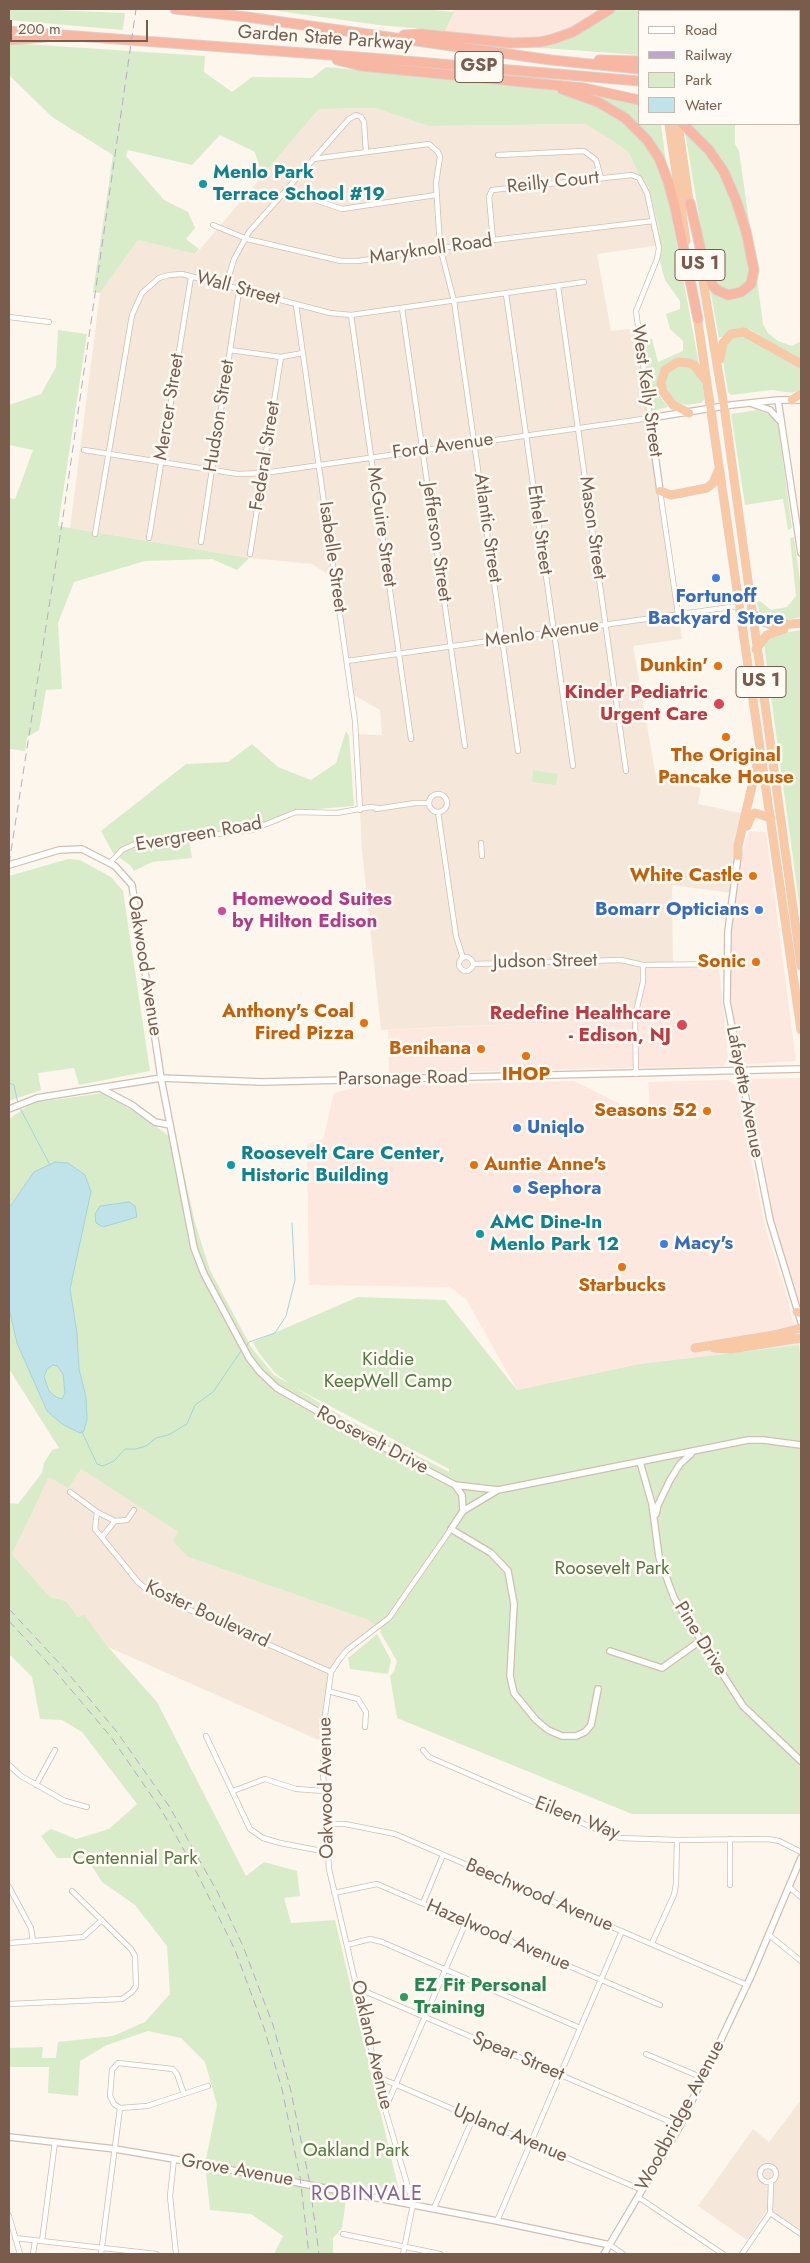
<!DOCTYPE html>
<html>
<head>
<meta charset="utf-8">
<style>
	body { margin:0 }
	#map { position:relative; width:810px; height:2263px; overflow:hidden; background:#fdf6ec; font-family:Jost,sans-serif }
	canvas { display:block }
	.frame { position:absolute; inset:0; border:10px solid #7a5c4d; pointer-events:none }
	.legend { position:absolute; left:638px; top:10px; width:162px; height:115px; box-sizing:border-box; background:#fffaf3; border:1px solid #cabbb1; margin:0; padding:6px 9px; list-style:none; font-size:15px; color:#7a5c4d }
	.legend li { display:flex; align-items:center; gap:10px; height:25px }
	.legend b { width:25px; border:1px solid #cabbb1 }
	.scale { position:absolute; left:10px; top:20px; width:138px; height:22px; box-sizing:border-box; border:2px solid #7a5c4d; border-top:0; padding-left:6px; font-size:15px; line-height:18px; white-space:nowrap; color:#7a5c4d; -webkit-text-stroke:4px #fffaf3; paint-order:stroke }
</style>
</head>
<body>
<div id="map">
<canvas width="810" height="2263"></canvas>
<div class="frame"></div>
<ul class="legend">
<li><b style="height:6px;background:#fff"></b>Road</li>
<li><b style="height:6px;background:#b9a8c9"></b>Railway</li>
<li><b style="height:14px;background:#d8ecc9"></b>Park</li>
<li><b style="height:14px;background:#bfe3e8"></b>Water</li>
</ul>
<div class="scale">200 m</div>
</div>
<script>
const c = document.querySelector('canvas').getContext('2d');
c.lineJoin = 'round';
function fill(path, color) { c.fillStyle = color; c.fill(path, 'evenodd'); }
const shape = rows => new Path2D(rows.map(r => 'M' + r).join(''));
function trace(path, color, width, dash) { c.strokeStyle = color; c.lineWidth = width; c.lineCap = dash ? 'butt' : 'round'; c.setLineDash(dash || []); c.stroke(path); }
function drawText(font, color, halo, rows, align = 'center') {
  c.font = font + ' Jost,sans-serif'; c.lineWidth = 5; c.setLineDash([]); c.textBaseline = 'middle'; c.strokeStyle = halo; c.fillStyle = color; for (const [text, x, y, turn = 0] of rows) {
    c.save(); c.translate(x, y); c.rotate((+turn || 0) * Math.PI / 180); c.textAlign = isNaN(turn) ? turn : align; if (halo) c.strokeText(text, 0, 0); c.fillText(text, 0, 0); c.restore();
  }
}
fill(shape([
	[375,108,428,126,585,124,616,143,629,153,638,173,649,188,660,232,660,245,597,254,611,331,637,328,682,639,633,646,656,777,701,788,698,804,746,814,732,893,672,885,673,968,646,969,637,1010,628,1019,381,1030,362,851,356,734,382,735,380,710,352,694,335,579,312,564,249,558,70,528,100,293,138,240,196,254,319,109],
	[81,1469,178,1532,188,1557,368,1620,377,1627,347,1650,331,1672,323,1742,108,1647,84,1614,78,1617,66,1601,50,1597,12,1554,49,1476],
	[801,2100,801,2229,768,2209,747,2240,698,2206,753,2129,769,2142]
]), '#f5e8da');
fill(shape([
	[454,9,606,9,589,20,552,37,521,40,445,31],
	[749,831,766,832,796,1061,748,1064,742,1061,730,998,732,930,741,857],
	[719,966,728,1059,723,1066,389,1073,388,1030,628,1019,637,1010,646,969],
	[800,1078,801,1305,799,1306,777,1238,748,1079],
	[728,1080,736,1086,766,1230,786,1294,799,1345,639,1364,517,1390,466,1299,449,1287,309,1285,307,1144,323,1139,334,1093,362,1086,574,1081,630,1109,650,1107,648,1082]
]), '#fde8e0');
fill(shape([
	[9,9,27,9,125,13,123,30,9,20],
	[264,9,421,9,454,12,445,31,379,25],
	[615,9,646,9,646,11,639,11,639,55,530,47,577,36],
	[9,43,205,56,204,72,232,92,252,77,312,78,326,67,543,88,575,96,596,105,632,128,648,147,660,170,666,186,699,364,684,359,677,359,662,367,658,381,658,394,668,407,652,411,643,338,652,339,658,362,683,351,683,341,670,329,666,314,680,309,680,301,665,280,659,258,660,232,649,188,638,173,629,153,616,143,585,124,428,126,375,108,319,109,262,176,255,152,220,135,192,165,128,150,126,156,164,200,188,212,195,228,186,239,199,249,195,254,138,240,100,293,93,292,113,155,52,117,9,75],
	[583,92,633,102,639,104,639,124,661,124,667,171,653,144],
	[687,124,735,124,735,144,739,151,750,228,740,200],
	[685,132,706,152,734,201,751,275,746,285,737,290,727,292,714,285,707,265],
	[757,279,763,324,768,333,778,341,792,346,801,341,801,360,749,329,741,329,719,338,710,288,722,298,738,298,752,287],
	[58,330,87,334,58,526,249,558,237,570,212,559,145,561,74,582,58,623,62,689,46,690,39,730,27,737,25,751,10,749,9,751,9,498,15,499,33,450,9,445,9,405,41,394,56,367],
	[737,335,748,336,797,364,801,369,801,389,792,393,772,390,731,395,728,392,723,361,724,347,731,338],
	[676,365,686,365,693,369,702,381,705,399,701,403,687,405,673,402,664,390,663,380,667,372],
	[757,410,772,416,778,425,792,528,788,530,783,499,745,505,731,414],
	[794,537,801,588,801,617,773,623,765,620,760,614,757,602,760,601,771,610,787,607,796,596,790,538],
	[801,630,801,917,764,645,768,638,776,634],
	[346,731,349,736,354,806,294,811,253,830,189,839,192,858,152,862,134,871,131,866,113,853,101,831,186,764,228,762,252,744,278,767,311,780,336,763],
	[533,770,558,774,556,785,532,782],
	[68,859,80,860,111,877,123,891,150,1071,79,1085,74,1068,38,1073,41,1090,9,1101,9,876],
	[103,1093,124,1105,151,1123,161,1126,153,1124,177,1142,195,1223,210,1270,251,1347,274,1375,290,1384,275,1373,259,1353,253,1342,358,1297,445,1300,517,1390,639,1364,799,1345,801,1361,801,1814,632,1814,397,1718,390,1676,394,1671,397,1661,380,1632,381,1630,368,1620,188,1557,173,1541,178,1532,81,1469,68,1488,49,1477,12,1554,50,1597,66,1601,78,1617,84,1614,108,1647,157,1702,246,1876,264,1862,297,1871,300,1896,284,1898,291,1923,335,1920,400,2195,348,2185,342,2228,333,2238,333,2254,274,2254,283,2236,251,2214,210,2210,205,2164,217,2105,205,2062,181,2038,148,2031,107,2045,80,2061,78,2096,48,2093,49,2067,9,2067,9,2048,43,2047,42,2058,56,2058,58,2042,113,2036,145,2022,170,1994,167,1946,135,1905,102,1882,87,1858,57,1858,41,1836,51,1829,76,1839,109,1829,137,1804,82,1732,62,1720,40,1719,32,1677,9,1654,9,1503,18,1504,42,1473,44,1463,52,1450,59,1448,9,1369,9,1119,32,1103],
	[294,1387,449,1469,449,1472,348,1420],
	[377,1634,391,1660,388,1674,350,1669,348,1658]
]), '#d8ecc9');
const water = shape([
	[55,1162,68,1163,85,1175,91,1192,70,1289,77,1333,79,1369,86,1397,87,1419,84,1431,80,1433,62,1424,47,1411,17,1343,9,1308,9,1208,34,1172,55,1162],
	[53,1365,57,1366,63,1374,65,1393,62,1399,56,1397,49,1391,44,1377,47,1369,53,1365],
	[129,1202,135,1206,137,1217,103,1227,96,1223,95,1214,100,1206,129,1202]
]);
fill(water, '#bfe3e8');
trace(water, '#a5d3da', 1);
trace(shape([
	[9,1083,14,1085,18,1104],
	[20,1108,50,1165],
	[246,1346,249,1342,275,1333,286,1316,295,1280,292,1223],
	[82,1432,97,1464,103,1466,114,1461,125,1449,136,1449,146,1446,156,1438,168,1435,187,1424,195,1405,213,1392,241,1351]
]), '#a5d3da', 1);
const minor = shape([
	[498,155,584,151,596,160,601,178],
	[313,159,429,144,438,152,440,157,436,183,440,247,454,301,518,751],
	[286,190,342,209,436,195],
	[213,225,247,239,341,261,358,261,493,240,653,221],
	[226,286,234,259,249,232,349,119,356,115,361,117,364,122,366,152],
	[558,286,626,771],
	[506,294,573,766],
	[296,305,355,721,360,810],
	[402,308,465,746],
	[351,315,411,739],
	[9,317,49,322],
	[230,350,281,357,303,353],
	[84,450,238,474,264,473,650,418,636,311,657,259,659,248,647,193,639,178,632,175,492,190,489,197,493,240],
	[660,491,678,614],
	[95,534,132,315,142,293,159,278,169,275,182,274,330,313,351,315,584,282],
	[149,538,191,277],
	[201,542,239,291],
	[250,554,281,357],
	[347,661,738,606],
	'429 803a9 9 0 1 1 18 0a9 9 0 1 1-18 0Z',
	[376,809,415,803,429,803],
	[438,812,456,936,463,958],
	[481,843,482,856],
	[110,863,122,850,135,844,252,830,296,812,337,813,370,807,378,808],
	[674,913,730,911],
	'459 964a7 7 0 1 1 14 0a7 7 0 1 1-14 0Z',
	[473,964,621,960,643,965,727,964],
	[636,1074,635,1016,643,982,643,965],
	[70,1492,97,1512,95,1529,138,1582,145,1588,183,1607,331,1672],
	[97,1512,115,1521],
	[102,1537,115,1521,127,1520,134,1510],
	[328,1691,358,1699,366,1712,365,1727],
	[206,1736,250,1829,263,1838,280,1843,327,1852],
	[423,1750,429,1757,605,1833,620,1838,677,1840,768,1839,779,1841,801,1852],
	[9,1765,21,1776,65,1801,87,1807],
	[36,1785,55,1750],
	[233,1791,265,1779,296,1789,324,1791],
	[326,1824,345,1824,395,1834,747,1985],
	[730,1885,730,1839],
	[9,1887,31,1928,33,1941],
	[789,1887,801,1897],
	[334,1893,377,1884,660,2005],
	[423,1903,443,1855],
	[769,1935,801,1961],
	[9,1943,83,1937,102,1920],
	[652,1943,674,1895,676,1884,677,1840],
	[347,1945,370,1939,382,1942,580,2028],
	[357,1988,680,2126],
	[9,2004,122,1999,132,1992,136,1986,135,1956,131,1949,72,1891],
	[646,2054,703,2078],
	[378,2077,642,2190],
	[120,2108,114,2104,110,2096,112,2070,118,2063,173,2069,177,2074,184,2094],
	[385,2109,466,1922],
	[174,2159,170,2196,176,2254],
	'760 2174a8 8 0 1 1 16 0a8 8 0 1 1-16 0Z',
	[638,2197,723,2254],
	[434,2208,473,2118],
	[770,2213,801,2234],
	[9,2216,20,2254],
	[497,2221,622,1931],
	[343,2234,440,2254],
	[15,2238,156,2254],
	[42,2241,55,2142],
	[610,2245,623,2254],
	[33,2254,35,2241],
	[101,2254,120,2108,147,2106,208,2086],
	[403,2254,413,2204,385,2109,329,1869,323,1772,323,1730,331,1672,339,1660,347,1650,389,1618,451,1529],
	[742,2254,770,2213,771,2182]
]);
const tertiary = shape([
	[778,400,801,553],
	[753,404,770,410,780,421],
	[660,491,650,418,731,405,778,400,801,400],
	[738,856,728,931,727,1002,770,1220,801,1322],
	[9,865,59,850,82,849,115,866,132,885,161,1078,194,1248,204,1274,249,1358,260,1372,277,1388,345,1427,455,1485,498,1490,748,1440,763,1440,801,1445],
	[102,1089,132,1105,155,1122,170,1125],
	[9,1109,37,1098,161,1078,262,1082,801,1069],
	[640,1462,652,1504,659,1557,674,1598,743,1706,801,1761],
	[455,1485,462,1495,463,1511],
	[498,1490,463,1511,451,1529,491,1553,508,1571,514,1604,510,1676,514,1693,536,1720,548,1730,562,1736,576,1736,585,1732,591,1725,598,1689],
	[656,1514,658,1505,670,1480,680,1464,691,1454],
	[610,1651,662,1668,700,1641],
	[9,2137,115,2149,174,2159,497,2221,610,2245],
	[604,2254,680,2126,752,1974,801,1858]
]);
const trunk = shape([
	[653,9,653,11],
	[661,9,661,11],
	[669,124,686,241],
	[678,124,690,208],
	[699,257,724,406,801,966],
	[697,315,801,1030],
	[720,359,723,343,731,334,744,332,801,364],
	[792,400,801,394],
	[689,413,673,405,663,392,661,383,665,370,678,362,689,363,694,365,707,382],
	[660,491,671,495,707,488,713,483,718,471],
	[751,611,760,621,774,626,801,623],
	[756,649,767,635,784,629],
	[747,826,752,815,755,813,771,818],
	[738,856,738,846,759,756],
	[797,1312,801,1313],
	[695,1348,774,1335,801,1328],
	[714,1348,731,1349,801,1338]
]);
const motorway = shape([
	[175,9,247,17,551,60,639,69],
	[666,9,667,11],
	[771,11,771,9],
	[9,31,371,58,639,81],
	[404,35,421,34,512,43,540,42,553,39,573,32,610,9],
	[9,40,46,37],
	[337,60,361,66,584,88,639,100],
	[599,60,639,61],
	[799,75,801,75],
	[562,89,598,102,625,118,647,140,659,158,668,181,675,207,698,319],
	[799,90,801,90],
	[683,124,709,150,724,172,736,200,746,231,754,270,751,284,741,292,728,295,717,290,713,286,704,264,690,203]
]);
trace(minor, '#d1beb0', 6);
trace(tertiary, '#d1beb0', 8);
trace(trunk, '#dad1cd', 9);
trace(motorway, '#dad1cd', 11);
trace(minor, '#fff', 4.5);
trace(tertiary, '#fff', 5.5);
trace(trunk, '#f9c8a4', 8);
trace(motorway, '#f7b7a3', 9);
trace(shape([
	[9,864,63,517,136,9],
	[9,1609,62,1666,117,1732,169,1806,218,1893,243,1946,273,2025,290,2087,309,2179,319,2254],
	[9,1621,56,1672,111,1737,162,1811,198,1875,235,1950,264,2028,282,2089,300,2177,309,2254]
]), '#b9a8c9', 1, [8, 5]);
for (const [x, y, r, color] of [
	[203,184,5,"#0f9aa8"],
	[716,578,5,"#3f7fe0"],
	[718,666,5,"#e8710a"],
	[719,704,6,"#e0444e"],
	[726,737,5,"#e8710a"],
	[753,876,5,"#e8710a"],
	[759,910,5,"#3f7fe0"],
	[222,911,5,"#d1479c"],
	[756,962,5,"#e8710a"],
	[364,1023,5,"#e8710a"],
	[682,1025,6,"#e0444e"],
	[481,1049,5,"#e8710a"],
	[526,1056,5,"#e8710a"],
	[707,1111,5,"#e8710a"],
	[517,1128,5,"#3f7fe0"],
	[231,1165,5,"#0f9aa8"],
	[474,1165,5,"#e8710a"],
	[517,1189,5,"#3f7fe0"],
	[480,1234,5,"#0f9aa8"],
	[664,1244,5,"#3f7fe0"],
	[622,1267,5,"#e8710a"],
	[404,1997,5,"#2e9e5b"]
]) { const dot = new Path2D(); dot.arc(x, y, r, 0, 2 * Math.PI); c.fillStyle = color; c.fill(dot); trace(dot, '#fffaf3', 2); }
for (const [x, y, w] of [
	[479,67,48],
	[700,265,50],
	[761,682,50]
]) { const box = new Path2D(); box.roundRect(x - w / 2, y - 15.5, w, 31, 4); c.fillStyle = '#fffaf3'; c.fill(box); trace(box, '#7a5c4d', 1); }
drawText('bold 18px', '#7a5c4d', null, [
	["GSP",479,67],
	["US 1",700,265],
	["US 1",761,682]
]);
drawText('19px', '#7a5c4d', '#fffaf3', [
	["Garden State Parkway",325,39,4],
	["Reilly Court",553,183,-6],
	["Maryknoll Road",431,250,-8],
	["Wall Street",238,289,15],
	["West Kelly Street",646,391,82],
	["Mercer Street",170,407,-81],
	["Hudson Street",220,416,-81],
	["Ford Avenue",443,447,-8],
	["Federal Street",266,456,-81],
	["McGuire Street",381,527,82],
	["Atlantic Street",487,528,82],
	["Mason Street",592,528,82],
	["Ethel Street",539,530,82],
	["Jefferson Street",436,542,82],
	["Isabelle Street",332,557,82],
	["Menlo Avenue",542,634,-8],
	["Evergreen Road",199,835,-10],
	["Judson Street",545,962,-1],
	["Oakwood Avenue",144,966,81],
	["Parsonage Road",403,1079,-1],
	["Lafayette Avenue",744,1092,79],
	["Roosevelt Drive",372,1441,28],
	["Koster Boulevard",207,1615,25],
	["Pine Drive",700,1639,58],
	["Oakwood Avenue",327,1788,-91],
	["Eileen Way",577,1819,21],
	["Beechwood Avenue",539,1896,23],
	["Hazelwood Avenue",498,1936,23],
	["Oakland Avenue",371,2045,77],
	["Spear Street",518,2057,23],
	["Woodbridge Avenue",681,2116,-62],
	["Upland Avenue",510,2134,23],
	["Grove Avenue",237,2171,10]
]);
drawText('bold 19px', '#0d838f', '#fffaf3', [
	["Menlo Park",213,173],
	["Terrace School #19",213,195],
	["Roosevelt Care Center,",241,1154],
	["Historic Building",241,1176],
	["AMC Dine-In",490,1223],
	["Menlo Park 12",490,1245]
], 'left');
drawText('bold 19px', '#366cbe', '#fffaf3', [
	["Fortunoff",716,597,"center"],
	["Backyard Store",716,619,"center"],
	["Bomarr Opticians",749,910,"right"],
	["Uniqlo",527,1128],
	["Sephora",527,1189],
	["Macy's",674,1244]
], 'left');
drawText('bold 19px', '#c56008', '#fffaf3', [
	["Dunkin'",708,666],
	["The Original",726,756,"center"],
	["Pancake House",726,778,"center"],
	["White Castle",743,876],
	["Sonic",746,962],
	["Anthony's Coal",354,1012],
	["Fired Pizza",354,1034],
	["Benihana",471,1049],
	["IHOP",526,1075,"center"],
	["Seasons 52",697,1111],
	["Auntie Anne's",484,1165,"left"],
	["Starbucks",622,1286,"center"]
], 'right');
drawText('bold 19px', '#be3a42', '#fffaf3', [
	["Kinder Pediatric",708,693],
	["Urgent Care",708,715],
	["Redefine Healthcare",671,1014],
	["- Edison, NJ",671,1036]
], 'right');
drawText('bold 19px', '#b23c85', '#fffaf3', [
	["Homewood Suites",232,900],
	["by Hilton Edison",232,922]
], 'left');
drawText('19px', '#537a41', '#fffaf3', [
	["Kiddie",388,1360],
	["KeepWell Camp",388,1382],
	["Roosevelt Park",612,1569],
	["Centennial Park",135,1859],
	["Oakland Park",356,2151]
]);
drawText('bold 19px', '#27864d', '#fffaf3', [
	["EZ Fit Personal",414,1986],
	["Training",414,2008]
], 'left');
c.letterSpacing = '1px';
drawText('20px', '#846695', '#fffaf3', [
	["ROBINVALE",367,2195]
]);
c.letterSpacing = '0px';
</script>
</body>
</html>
